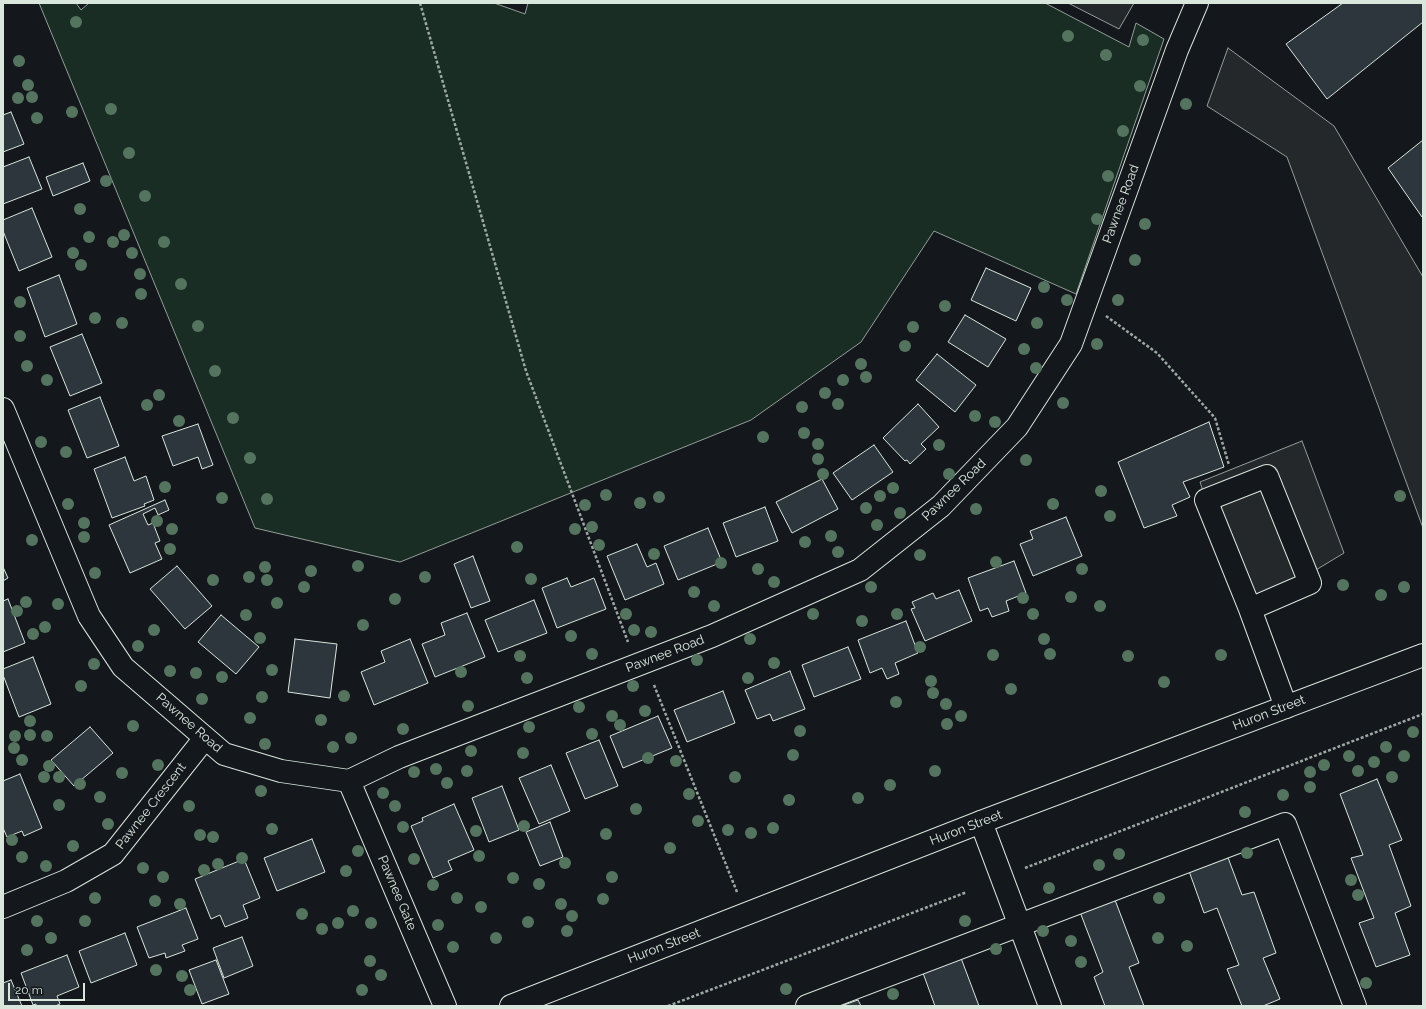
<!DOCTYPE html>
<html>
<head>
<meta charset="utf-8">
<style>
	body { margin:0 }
	#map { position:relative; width:1426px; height:1009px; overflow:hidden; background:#14181c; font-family:Raleway,sans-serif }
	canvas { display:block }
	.frame { position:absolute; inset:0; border:4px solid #d8e6dc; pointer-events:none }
	.scale { position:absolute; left:8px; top:983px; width:77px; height:18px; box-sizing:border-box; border:2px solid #d8e6dc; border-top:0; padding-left:5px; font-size:12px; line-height:14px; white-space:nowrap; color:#d8e6dc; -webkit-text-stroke:3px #14181c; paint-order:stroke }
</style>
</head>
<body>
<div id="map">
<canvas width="1426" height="1009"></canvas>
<div class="frame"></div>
<div class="scale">20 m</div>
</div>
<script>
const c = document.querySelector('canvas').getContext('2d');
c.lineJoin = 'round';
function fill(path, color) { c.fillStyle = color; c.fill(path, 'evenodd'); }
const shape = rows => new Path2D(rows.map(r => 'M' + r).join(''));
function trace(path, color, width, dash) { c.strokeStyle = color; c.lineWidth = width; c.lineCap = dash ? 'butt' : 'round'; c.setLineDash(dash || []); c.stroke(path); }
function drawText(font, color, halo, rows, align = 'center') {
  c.font = font + ' Raleway,sans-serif'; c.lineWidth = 3; c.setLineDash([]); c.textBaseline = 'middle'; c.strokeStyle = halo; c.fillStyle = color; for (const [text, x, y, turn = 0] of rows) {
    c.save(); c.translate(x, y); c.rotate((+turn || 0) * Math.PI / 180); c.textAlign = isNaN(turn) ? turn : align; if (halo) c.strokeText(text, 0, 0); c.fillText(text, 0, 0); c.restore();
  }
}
const green = shape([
	[39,3,76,3,81,10,89,3,494,3,525,14,528,3,1045,3,1129,47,1136,23,1164,39,1076,294,934,231,861,342,751,420,400,562,255,528,39,3]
]);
fill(green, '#1a2d24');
trace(green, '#939e99', 1);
const parking = shape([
	[1068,3,1134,3,1119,29,1068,3],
	[1228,48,1334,126,1423,277,1423,528,1287,157,1207,106,1228,48],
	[1302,441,1344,553,1243,614,1200,482,1302,441]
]);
fill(parking, '#24282b');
trace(parking, '#939e99', 1);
const building = shape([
	[1343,3,1423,3,1423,22,1327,99,1286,44,1343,3],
	[11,112,24,144,3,152,3,115,11,112],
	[1423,140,1423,217,1422,217,1388,168,1423,140],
	[29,157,42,189,3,204,3,167,29,157],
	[83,163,90,181,53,196,46,177,83,163],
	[32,208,52,257,19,271,3,231,3,220,32,208],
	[986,268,1031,288,1016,321,971,300,986,268],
	[59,275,77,324,45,337,27,288,59,275],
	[965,315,1006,339,988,367,948,342,965,315],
	[82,334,102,383,70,396,50,347,82,334],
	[937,354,976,385,955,412,916,380,937,354],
	[100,397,119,446,87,458,68,410,100,397],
	[918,404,939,427,921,444,926,449,910,464,907,460,905,461,883,438,918,404],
	[1209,422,1224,467,1183,482,1190,497,1172,505,1177,516,1144,528,1118,462,1209,422],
	[198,424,213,465,202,469,198,457,173,466,162,436,198,424],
	[874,445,893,472,852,500,833,473,874,445],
	[125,457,134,481,146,476,154,500,144,504,145,506,112,518,94,469,125,457],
	[822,479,838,509,792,533,776,502,822,479],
	[165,500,169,510,158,515,155,508,143,514,148,525,153,523,160,541,155,543,162,559,130,573,109,525,165,500],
	[765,507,778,541,736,557,723,523,765,507],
	[1066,517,1082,556,1033,576,1020,544,1033,539,1030,531,1066,517],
	[708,528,722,562,678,580,664,546,708,528],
	[637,544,647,567,656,563,664,584,625,600,607,556,637,544],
	[473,556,490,601,471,608,454,564,473,556],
	[1014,561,1026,593,1006,601,1009,611,992,617,988,608,980,611,968,578,1014,561],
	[177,566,212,606,185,629,150,589,177,566],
	[3,567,8,578,3,581,3,567],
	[567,578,571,587,594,578,606,609,557,628,542,588,567,578],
	[959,590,972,621,925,641,911,609,915,608,912,602,933,593,936,599,959,590],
	[8,599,25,643,3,652,3,601,8,599],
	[534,600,547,633,498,652,485,620,534,600],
	[467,613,485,657,435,677,422,644,445,635,441,623,467,613],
	[221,615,259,647,236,674,198,642,221,615],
	[906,621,918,653,895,663,899,674,887,679,882,668,870,673,858,640,906,621],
	[295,639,337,644,330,698,288,692,295,639],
	[410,639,428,683,374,705,361,672,385,662,381,651,410,639],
	[848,647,861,679,814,697,802,665,848,647],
	[33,657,51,704,19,717,3,675,3,669,33,657],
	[790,671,805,709,773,721,770,714,757,719,745,690,790,671],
	[723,691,735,723,687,742,674,710,723,691],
	[658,716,672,748,623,768,610,736,658,716],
	[90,727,113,753,74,786,51,760,90,727],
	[599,740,618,786,585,799,566,753,599,740],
	[551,765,570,811,539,824,519,778,551,765],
	[20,774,42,828,24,836,22,831,7,837,3,828,3,781,20,774],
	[1377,779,1402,840,1389,845,1411,906,1395,913,1410,955,1376,967,1359,923,1374,918,1351,858,1363,855,1340,794,1377,779],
	[502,786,519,830,489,842,472,798,502,786],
	[454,804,474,850,448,861,452,870,433,878,411,826,423,821,422,818,454,804],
	[550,822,563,857,540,866,526,832,550,822],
	[312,839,325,872,277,891,264,858,312,839],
	[1227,855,1242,895,1254,892,1276,953,1263,958,1280,999,1263,1006,1242,1006,1227,969,1239,965,1217,908,1204,913,1189,871,1227,855],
	[244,859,260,898,243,905,248,918,225,927,220,915,211,919,195,879,244,859],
	[1115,900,1139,963,1129,967,1144,1006,1105,1006,1094,977,1103,972,1080,912,1115,900],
	[186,908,198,939,182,945,185,951,166,958,165,953,149,958,137,927,186,908],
	[125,933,137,965,91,983,79,951,125,933],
	[242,937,253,966,224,978,213,948,242,937],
	[67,955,79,987,57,996,60,1004,55,1006,36,1006,36,1004,33,1005,21,973,67,955],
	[961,958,979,1006,935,1006,923,973,961,958],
	[216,960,229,994,202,1004,189,970,216,960],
	[11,980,22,1006,3,1006,3,983,11,980],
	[858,1000,861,1006,841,1006,858,1000]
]);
fill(building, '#2c363c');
trace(building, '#d8e6dc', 1);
const minor = shape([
	[3,409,89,616,123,667,224,754,281,771,349,781,399,757,712,636,860,570,941,506,1017,427,1071,344,1177,50,1197,3],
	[1250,609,1310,583,1267,476,1206,500,1250,609,1286,707],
	[349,781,445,1006],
	[981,822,1050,1006],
	[3,907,66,881,113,854,205,738],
	[807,1006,1285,824,1355,1006]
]);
const major = shape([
	[511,1006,981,822,1423,655]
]);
trace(minor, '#d8e6dc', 24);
trace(major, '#d8e6dc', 24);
trace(shape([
	[420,3,526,371,628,642],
	[1106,316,1157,353,1215,418,1229,465],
	[654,685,737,892],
	[1025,868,1423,714],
	[668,1006,967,892]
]), '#9da8a2', 2.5, [3, 2]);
trace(minor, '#14181c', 22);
trace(major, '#14181c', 22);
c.fillStyle = '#55745f';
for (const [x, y] of [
	[76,22],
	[1068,36],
	[1143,40],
	[1106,55],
	[19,61],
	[28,85],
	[1140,86],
	[32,97],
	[18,98],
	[1186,104],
	[111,109],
	[72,112],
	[37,118],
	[1123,131],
	[129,153],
	[1108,176],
	[106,181],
	[145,196],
	[80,209],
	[1097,219],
	[1145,224],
	[124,235],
	[89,237],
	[113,242],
	[164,242],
	[73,253],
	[132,253],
	[1135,260],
	[81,265],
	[140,274],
	[181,284],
	[1044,287],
	[141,294],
	[1067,300],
	[1118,300],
	[20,302],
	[945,306],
	[95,318],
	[122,323],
	[1037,323],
	[198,326],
	[913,327],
	[20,336],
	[1097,344],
	[905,346],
	[1024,349],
	[861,364],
	[27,366],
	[1036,368],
	[215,371],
	[866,377],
	[47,380],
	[843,380],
	[825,393],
	[159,395],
	[1063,403],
	[838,404],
	[147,405],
	[802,407],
	[975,416],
	[233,418],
	[179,421],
	[995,422],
	[804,433],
	[763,437],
	[41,442],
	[818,444],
	[939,445],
	[66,452],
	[250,458],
	[818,459],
	[1026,460],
	[823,474],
	[949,474],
	[165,487],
	[893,488],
	[1101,491],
	[606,495],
	[880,496],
	[1400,496],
	[659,497],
	[222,498],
	[267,499],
	[640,503],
	[68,504],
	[1053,504],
	[585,505],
	[866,508],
	[976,509],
	[900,513],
	[1110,516],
	[157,521],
	[84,523],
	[877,525],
	[592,527],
	[172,529],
	[575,529],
	[831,536],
	[84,537],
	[32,540],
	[805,542],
	[599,545],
	[517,547],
	[170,549],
	[838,552],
	[654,554],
	[920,555],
	[996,562],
	[721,563],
	[358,566],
	[265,567],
	[758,569],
	[1082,569],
	[311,571],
	[95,573],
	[249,577],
	[425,577],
	[531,579],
	[213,580],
	[267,580],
	[774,582],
	[1343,585],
	[304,587],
	[871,587],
	[1404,587],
	[694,592],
	[1381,595],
	[1071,597],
	[1023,598],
	[395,599],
	[26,602],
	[277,603],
	[58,604],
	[714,606],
	[1100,606],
	[17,611],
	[626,614],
	[813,614],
	[897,614],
	[1033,614],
	[246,615],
	[862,621],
	[363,625],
	[45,627],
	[154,630],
	[634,630],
	[651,632],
	[33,634],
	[571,636],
	[260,638],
	[750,639],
	[1044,639],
	[138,646],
	[920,647],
	[592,654],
	[1050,654],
	[993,655],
	[1221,655],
	[520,656],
	[1128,656],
	[697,660],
	[774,663],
	[94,664],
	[272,670],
	[170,671],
	[461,672],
	[196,673],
	[222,677],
	[527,678],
	[748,678],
	[931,681],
	[1164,682],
	[81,686],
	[633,686],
	[1011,689],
	[933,693],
	[344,696],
	[262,697],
	[202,699],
	[896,702],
	[946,704],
	[468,706],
	[579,707],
	[645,711],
	[612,716],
	[961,716],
	[250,718],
	[321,720],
	[30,721],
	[947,724],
	[620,725],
	[133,726],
	[529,727],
	[403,729],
	[800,731],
	[1413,732],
	[592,734],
	[30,735],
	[15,736],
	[47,736],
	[351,738],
	[265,744],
	[333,747],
	[1386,747],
	[14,748],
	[471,751],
	[523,753],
	[793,755],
	[1349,756],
	[1404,756],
	[648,758],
	[22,760],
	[676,761],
	[1374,762],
	[158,765],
	[1324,765],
	[49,766],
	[436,769],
	[467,771],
	[935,771],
	[1358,771],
	[414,772],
	[1310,772],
	[122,773],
	[44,777],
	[59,777],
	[735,777],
	[1392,777],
	[447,783],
	[80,784],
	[890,785],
	[1310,787],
	[261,791],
	[383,793],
	[689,794],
	[1283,795],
	[100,797],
	[858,798],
	[789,800],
	[59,805],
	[189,806],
	[395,806],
	[636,809],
	[1245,812],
	[698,821],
	[108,824],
	[524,826],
	[403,827],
	[773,828],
	[272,829],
	[728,830],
	[476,831],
	[751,833],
	[606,834],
	[200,835],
	[213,837],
	[12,840],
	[73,846],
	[670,848],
	[358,851],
	[1247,853],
	[1119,854],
	[479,856],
	[22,857],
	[242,858],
	[414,859],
	[565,863],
	[218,864],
	[1099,865],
	[46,866],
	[143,868],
	[204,870],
	[346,871],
	[163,877],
	[612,877],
	[513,878],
	[1351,880],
	[539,884],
	[433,885],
	[1049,888],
	[1358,895],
	[95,898],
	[457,898],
	[1159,898],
	[603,899],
	[155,901],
	[180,904],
	[561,904],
	[481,907],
	[353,911],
	[302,914],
	[572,916],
	[37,921],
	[85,921],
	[965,921],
	[528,922],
	[338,923],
	[371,923],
	[438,925],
	[322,929],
	[567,931],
	[1043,931],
	[51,938],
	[496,938],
	[1158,938],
	[1071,941],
	[1187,946],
	[453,947],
	[996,949],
	[27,950],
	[370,961],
	[1081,962],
	[156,970],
	[381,975],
	[182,976],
	[1366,983],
	[786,989],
	[190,990],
	[362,990],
	[893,994]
]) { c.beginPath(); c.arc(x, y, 6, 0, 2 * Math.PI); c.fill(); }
drawText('13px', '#d8e6dc', '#14181c', [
	["Pawnee Road",1121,204,-70],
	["Pawnee Road",954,490,-44],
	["Pawnee Road",665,654,-21],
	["Huron Street",1269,713,-21],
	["Pawnee Road",189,723,41],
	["Pawnee Crescent",151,806,-52],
	["Huron Street",966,828,-21],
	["Pawnee Gate",397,893,67],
	["Huron Street",664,946,-21]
]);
</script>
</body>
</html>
